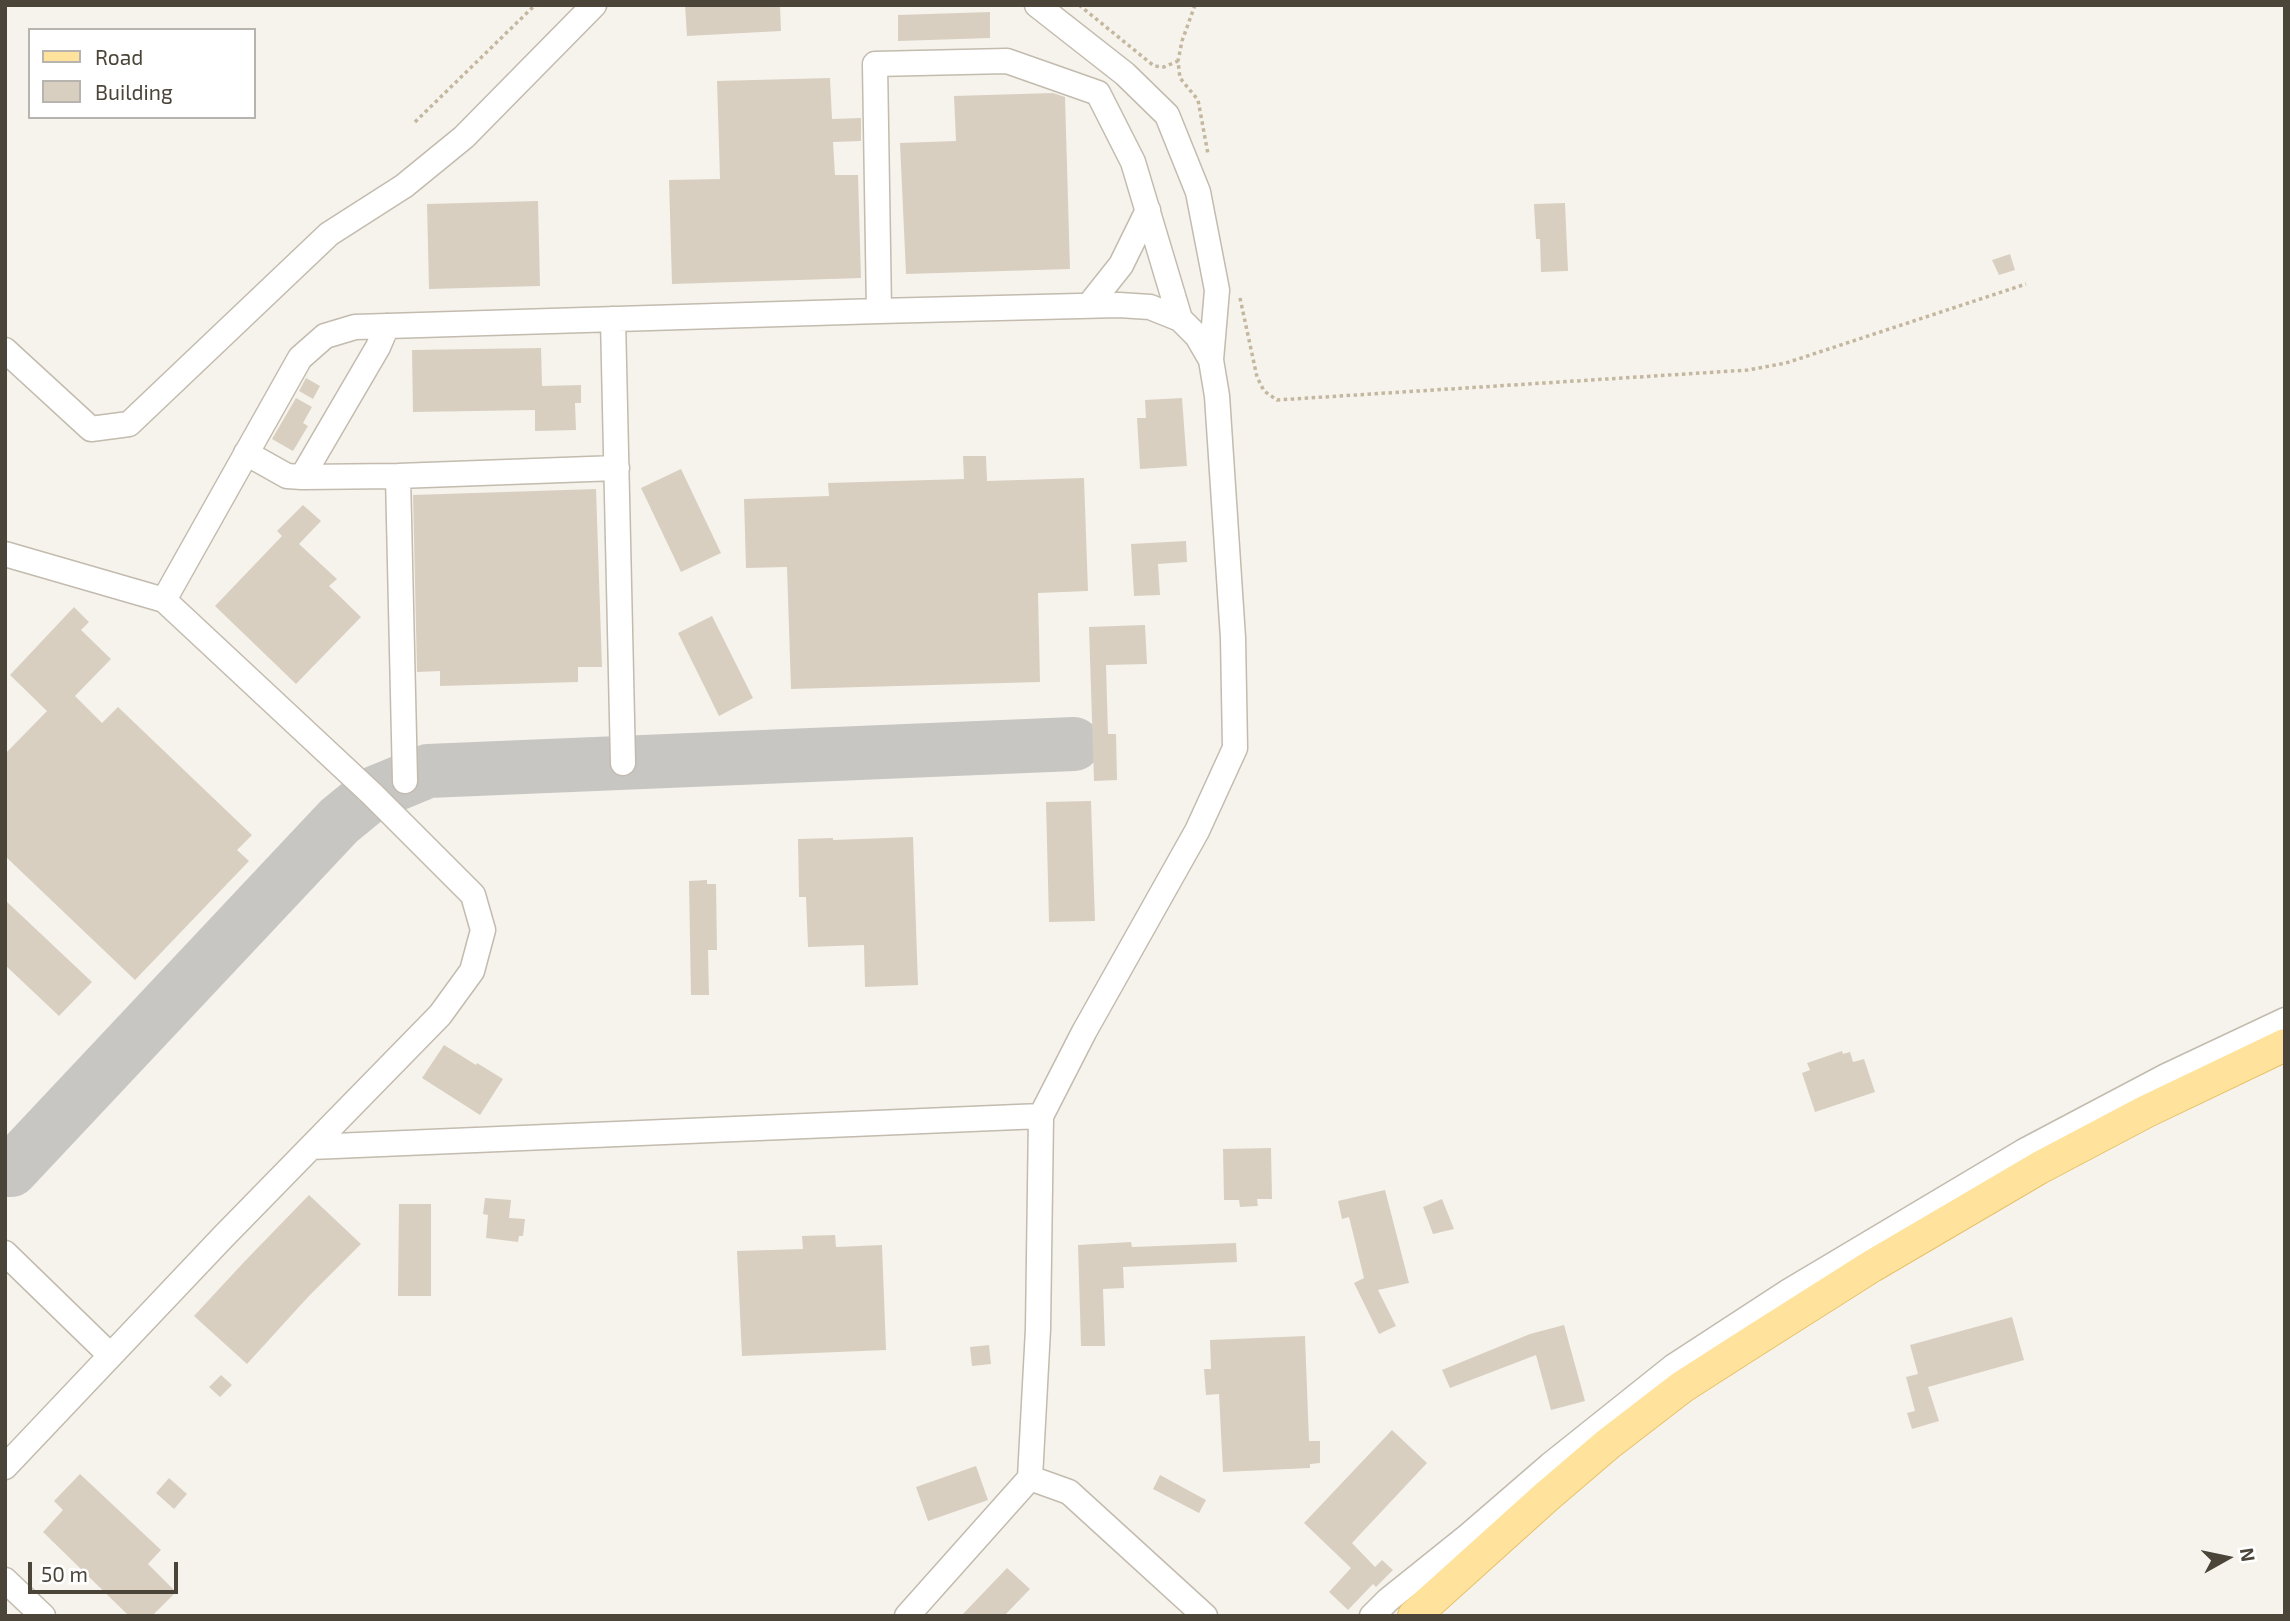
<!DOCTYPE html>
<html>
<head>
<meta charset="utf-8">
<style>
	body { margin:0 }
	#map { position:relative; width:2290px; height:1621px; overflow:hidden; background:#f6f3ec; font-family:"Exo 2",sans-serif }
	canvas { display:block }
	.frame { position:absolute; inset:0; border:7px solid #4b4439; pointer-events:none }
	.legend { position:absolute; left:28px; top:28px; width:228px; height:91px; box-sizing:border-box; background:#fff; border:2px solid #b7b4b0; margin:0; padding:9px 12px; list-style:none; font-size:21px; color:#4b4439 }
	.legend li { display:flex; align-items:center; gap:14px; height:35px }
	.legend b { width:35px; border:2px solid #b7b4b0 }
	.north { position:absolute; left:2192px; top:1523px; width:70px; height:70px; -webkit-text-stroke:5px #fff; paint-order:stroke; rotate:81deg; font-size:19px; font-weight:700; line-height:28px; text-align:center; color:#4b4439 }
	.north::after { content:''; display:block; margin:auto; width:24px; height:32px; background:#4b4439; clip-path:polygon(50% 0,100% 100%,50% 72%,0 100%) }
	.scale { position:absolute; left:28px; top:1562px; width:150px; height:32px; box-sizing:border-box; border:4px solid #4b4439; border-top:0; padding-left:9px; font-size:21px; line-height:24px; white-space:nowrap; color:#4b4439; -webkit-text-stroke:5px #fff; paint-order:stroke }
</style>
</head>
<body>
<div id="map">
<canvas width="2290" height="1621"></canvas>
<div class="frame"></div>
<ul class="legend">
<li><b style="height:9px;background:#ffe39c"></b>Road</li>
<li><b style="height:19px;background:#d8cfc1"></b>Building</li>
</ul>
<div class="north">N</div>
<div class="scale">50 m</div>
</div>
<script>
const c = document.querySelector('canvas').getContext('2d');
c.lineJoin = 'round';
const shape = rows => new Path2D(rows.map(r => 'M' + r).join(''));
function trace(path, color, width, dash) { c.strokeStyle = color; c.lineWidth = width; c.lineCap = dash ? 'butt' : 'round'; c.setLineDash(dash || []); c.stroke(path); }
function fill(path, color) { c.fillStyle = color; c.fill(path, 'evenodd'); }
trace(shape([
	[5,1170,11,1170,339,821,372,794,428,771,1074,744]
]), '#c8c6c3', 54);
fill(shape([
	[685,5,780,5,781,31,687,36],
	[990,12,990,38,898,41,898,15],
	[830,78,832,119,861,118,861,141,833,142,835,175,858,175,861,278,672,284,669,180,720,179,717,81],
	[1053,93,1065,97,1070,269,906,274,900,143,956,141,954,96],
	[538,201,540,286,429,289,427,204],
	[1565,203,1568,271,1541,272,1540,239,1536,239,1534,204],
	[2010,254,2015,270,1999,275,1992,260],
	[541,348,542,386,581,385,581,403,575,403,576,430,535,431,535,410,413,412,412,350],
	[306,378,320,386,313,399,299,391],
	[296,398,312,407,303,423,308,426,293,451,272,439],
	[1182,398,1187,466,1140,469,1137,418,1146,418,1145,400],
	[963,456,986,456,987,481,1084,478,1088,591,1038,593,1040,682,791,689,787,567,746,568,744,499,829,496,828,483,964,479],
	[681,469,721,553,681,572,641,488],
	[596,489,602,667,578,667,578,682,440,686,440,671,417,672,413,495],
	[303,505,321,521,299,544,337,579,329,586,361,617,296,684,215,606,282,536,277,531],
	[1186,541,1187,562,1158,564,1160,595,1134,596,1131,544],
	[74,607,89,622,81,630,111,659,75,696,102,723,118,707,252,835,237,850,249,861,135,980,5,856,5,754,47,711,10,675],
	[712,616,753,698,719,716,678,633],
	[1145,625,1147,664,1106,665,1108,734,1116,734,1117,780,1094,781,1089,627],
	[1091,801,1095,921,1049,922,1046,802],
	[913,837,918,985,865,987,864,945,808,947,806,897,799,897,798,839,833,838,833,840],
	[707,880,707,884,716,884,717,950,708,950,709,995,691,995,689,881],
	[5,900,92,982,59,1016,5,965],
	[444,1045,476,1065,477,1063,503,1079,480,1115,422,1078],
	[1842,1051,1843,1054,1850,1052,1853,1062,1864,1059,1875,1092,1815,1112,1802,1073,1810,1070,1807,1063],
	[1271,1148,1272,1199,1257,1199,1258,1206,1240,1207,1239,1200,1224,1200,1223,1149],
	[1385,1190,1409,1283,1378,1290,1396,1326,1379,1334,1354,1283,1364,1278,1349,1217,1342,1219,1338,1201],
	[309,1195,361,1244,308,1297,247,1364,194,1316,244,1262],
	[485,1198,511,1200,509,1218,525,1219,523,1236,519,1236,518,1242,486,1238,488,1215,483,1214],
	[1442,1199,1454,1229,1433,1234,1423,1207],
	[399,1204,431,1204,431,1296,398,1296],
	[835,1235,836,1247,882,1245,886,1350,742,1356,737,1251,803,1249,802,1236],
	[1131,1242,1132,1247,1236,1243,1237,1262,1123,1267,1124,1288,1103,1289,1105,1346,1081,1346,1078,1245],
	[2012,1317,2024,1360,1928,1387,1939,1421,1912,1429,1907,1413,1915,1411,1906,1377,1918,1374,1910,1345],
	[1564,1325,1585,1401,1551,1410,1536,1355,1450,1388,1442,1370,1530,1334],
	[1305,1336,1309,1441,1320,1441,1320,1463,1310,1464,1310,1468,1223,1472,1219,1394,1206,1395,1204,1369,1211,1369,1210,1340],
	[989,1345,991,1364,972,1366,970,1347],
	[221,1375,232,1385,220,1397,209,1387],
	[1392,1430,1427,1463,1352,1543,1375,1567,1382,1560,1393,1570,1376,1587,1373,1584,1348,1610,1329,1592,1351,1568,1304,1523],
	[976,1466,988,1500,928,1521,916,1487],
	[80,1474,161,1550,148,1564,176,1592,152,1616,129,1616,43,1532,63,1510,54,1501],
	[1160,1475,1206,1500,1199,1513,1153,1489],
	[169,1478,187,1494,174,1509,156,1493],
	[1007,1568,1030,1589,1004,1616,961,1616]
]), '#d8cfc1');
const minor = shape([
	[1037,5,1125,74,1167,115,1198,192,1217,290,1211,360],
	[1090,304,1121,265,1148,210],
	[613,319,623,763],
	[5,350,91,429,129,424,329,234,404,186,464,137,594,5],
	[246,453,287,476,302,477,398,476,617,468],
	[398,476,405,781],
	[302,477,378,347,387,326],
	[5,554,164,600,372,794,473,895,483,930,472,971,440,1015,223,1237,5,1467],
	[164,600,300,358,325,336,355,327,879,311],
	[311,1147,1041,1116],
	[5,1253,110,1355],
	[1030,1478,1069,1492,1205,1616],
	[5,1580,43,1616],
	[907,1616,1030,1478,1038,1329,1041,1116,1084,1032,1197,831,1235,748,1233,638,1217,396,1211,360,1197,336,1180,319,1150,307,1119,305,879,311,875,64,1007,61,1098,93,1133,162,1180,319],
	[1372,1616,1388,1600,1469,1535,1550,1465,1674,1366,1789,1291,2024,1151,2166,1076,2285,1020]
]);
const major = shape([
	[1414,1616,1546,1497,1608,1444,1682,1387,1749,1344,1872,1266,2039,1168,2145,1112,2285,1045]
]);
trace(minor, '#c2bbae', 27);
trace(major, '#e6c16a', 34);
trace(shape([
	[1079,5,1154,66,1164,67,1178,61],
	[1195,5,1182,41,1178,61,1180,78,1198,100,1208,154],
	[415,122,535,5],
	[1240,298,1257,377,1264,391,1277,400,1748,370,1786,363,2026,284]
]), '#c4b79f', 3.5, [3.5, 3.5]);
trace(minor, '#fff', 24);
trace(major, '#ffe39c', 32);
</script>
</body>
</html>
